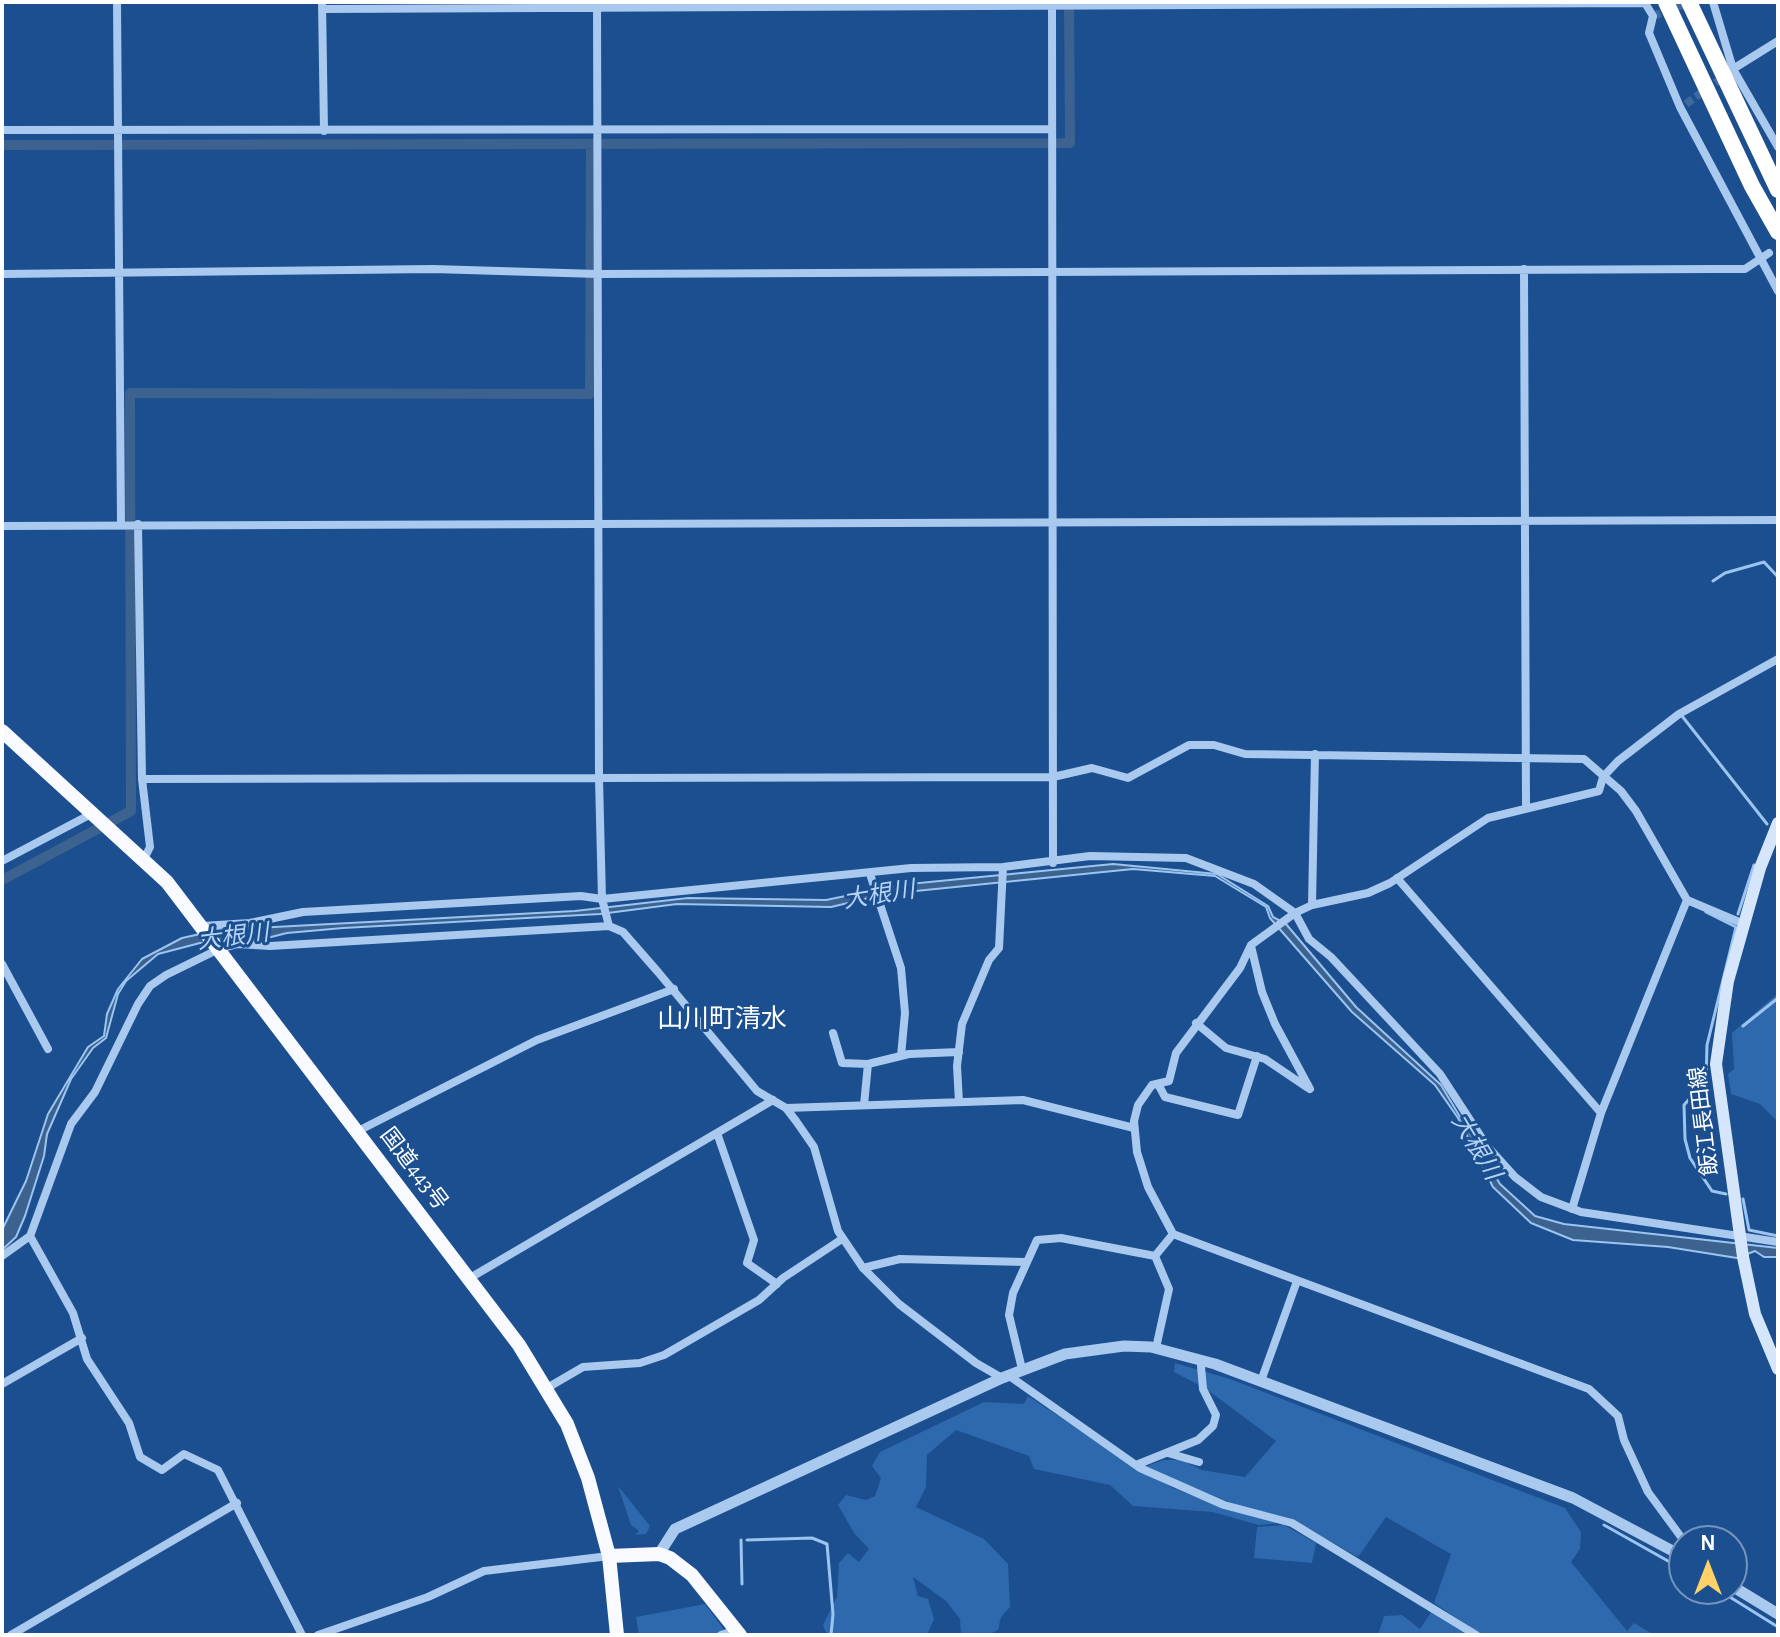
<!DOCTYPE html>
<html>
<head>
<meta charset="utf-8">
<style>
	body { margin:0 }
	#map { position:relative; width:1780px; height:1637px; overflow:hidden; background:#1b4f8f; font-family:"Alegreya Sans",sans-serif }
	canvas { display:block }
	.frame { position:absolute; inset:0; border:4px solid #fff; pointer-events:none }
	.north { position:absolute; left:1668px; top:1525px; width:80px; height:80px; box-sizing:border-box; background:#1b4f8f; border:2px solid #7695bc; border-radius:50%; rotate:0deg; font-size:22px; font-weight:700; line-height:32px; text-align:center; color:#fff }
	.north::after { content:''; display:block; margin:auto; width:28px; height:36px; background:#ffd166; clip-path:polygon(50% 0,100% 100%,50% 72%,0 100%) }
</style>
</head>
<body>
<div id="map">
<canvas width="1780" height="1637"></canvas>
<div class="frame"></div>
<div class="north">N</div>
</div>
<script>
const c = document.querySelector('canvas').getContext('2d');
c.lineJoin = 'round';
function fill(path, color) { c.fillStyle = color; c.fill(path, 'evenodd'); }
const shape = rows => new Path2D(rows.map(r => 'M' + r).join(''));
function trace(path, color, width, dash) { c.strokeStyle = color; c.lineWidth = width; c.lineCap = dash ? 'butt' : 'round'; c.setLineDash(dash || []); c.stroke(path); }
function drawText(font, color, halo, rows, align = 'center') {
  c.font = font + ' "Alegreya Sans","Noto Sans JP",sans-serif'; c.lineWidth = 6; c.setLineDash([]); c.textBaseline = 'middle'; c.strokeStyle = halo; c.fillStyle = color; for (const [text, x, y, turn = 0] of rows) {
    c.save(); c.translate(x, y); c.rotate((+turn || 0) * Math.PI / 180); c.textAlign = isNaN(turn) ? turn : align; if (halo) c.strokeText(text, 0, 0); c.fillText(text, 0, 0); c.restore();
  }
}
fill(shape([
	[1778,993,1778,1122,1760,1104,1731,1094,1728,1074,1734,1069,1732,1033],
	[1175,1363,1230,1379,1565,1508,1581,1532,1580,1549,1571,1562,1627,1631,1634,1623,1654,1635,1482,1635,1434,1603,1451,1554,1386,1517,1358,1557,1289,1518,1239,1506,1144,1467,1164,1460,1182,1460,1202,1470,1245,1477,1276,1441,1205,1388,1174,1372],
	[1028,1396,1138,1469,1173,1488,1224,1508,1281,1523,1259,1525,1213,1512,1133,1506,1110,1485,1034,1469,1029,1456,956,1430,927,1455,926,1487,916,1507,984,1539,1008,1564,1010,1607,1001,1617,998,1630,988,1635,961,1635,960,1619,946,1601,913,1577,918,1596,928,1599,934,1619,927,1635,827,1635,823,1625,837,1597,839,1563,848,1553,859,1562,869,1549,854,1533,838,1505,846,1495,866,1500,875,1496,881,1478,872,1466,880,1452,984,1402,1024,1404],
	[618,1486,650,1526,646,1534,635,1535,639,1531,631,1525],
	[1284,1525,1316,1543,1312,1563,1254,1558,1257,1527],
	[705,1604,725,1631,710,1635,639,1635,636,1617],
	[1432,1611,1471,1635,1378,1635,1384,1616,1402,1615,1420,1629]
]), '#2e69ad');
const water = shape([
	[1113,864,1217,874,1268,906,1273,917,1286,924,1356,1007,1441,1085,1500,1184,1535,1216,1564,1224,1778,1248,1778,1257,1764,1257,1755,1251,1737,1258,1668,1247,1573,1240,1531,1223,1493,1187,1458,1118,1435,1085,1352,1012,1270,918,1266,907,1215,876,1133,869,886,894,831,907,677,904,600,914,343,928,287,933,263,939,200,943,158,954,126,981,118,994,106,1038,93,1048,71,1079,47,1134,44,1156,25,1216,16,1237,2,1250,2,1230,26,1181,48,1114,88,1047,104,1036,107,1014,118,989,142,959,182,938,218,930,575,911,688,898,826,900,899,885,1113,864]
]);
fill(water, '#3c6290');
trace(water, '#9cc4f0', 2);
trace(shape([
	[1713,581,1725,573,1764,562,1778,577],
	[1682,716,1767,824],
	[1706,912,1736,927,1707,1045,1706,1080,1684,1105,1685,1139,1690,1158,1712,1191,1726,1194],
	[1738,914,1754,865],
	[1743,1026,1778,998],
	[1743,1199,1749,1230,1778,1236],
	[1604,1525,1684,1570],
	[741,1540,742,1584],
	[747,1540,812,1538,827,1544,833,1614,831,1635],
	[1717,1589,1778,1627]
]), '#9cc4f0', 3);
trace(shape([
	[2,145,1070,143,1069,2],
	[2,880,131,811,130,393,590,394,591,144]
]), '#3c6290', 10);
trace(shape([
	[1653,16,1690,2],
	[1686,104,1726,75]
]), '#3d69a0', 8, [8, 4]);
trace(shape([
	[117,2,121,524],
	[322,2,324,131],
	[597,2,599,779,602,899,609,926],
	[1052,2,1053,863],
	[1713,2,1733,69,1778,147],
	[322,9,1645,3,1653,16,1649,33,1680,107,1778,291],
	[1733,69,1778,41],
	[2,130,1052,129],
	[1524,269,1526,807],
	[2,274,433,269,598,274,1714,269,1745,269,1769,253],
	[138,524,142,779,150,847,144,859],
	[2,526,1778,520],
	[142,779,1053,777,1092,768,1128,778,1189,745,1214,745,1245,754,1584,759,1621,791,1636,811,1687,900,1744,924],
	[2,861,93,813],
	[870,874,901,968,905,1013,901,1056],
	[1397,878,1601,1113],
	[1312,905,1315,754],
	[202,926,250,923,303,912,581,896,602,899,911,868,1003,867,1090,856,1186,858,1254,884,1295,913,1309,939,1331,957,1440,1074,1487,1146,1515,1177,1541,1197,1581,1212,1778,1242],
	[1251,946,1262,992,1275,1024,1310,1089],
	[2,964,48,1049],
	[1196,1023,1226,1048,1265,1059,1308,1088],
	[833,1033,842,1063,868,1064],
	[1158,1084,1165,1097,1238,1115,1257,1056],
	[959,1102,957,1066,962,1024,989,960,999,948,1003,867],
	[864,1105,868,1064,909,1054,959,1052],
	[786,1108,1023,1100,1134,1128],
	[358,1131,537,1040,674,989],
	[717,1133,754,1240,747,1263,777,1284],
	[1572,1209,1601,1113,1687,900],
	[30,1236,73,1313,87,1359,129,1423,140,1457,162,1470,184,1454,218,1470,302,1635],
	[2,1256,30,1236,71,1124,95,1092,138,1004,150,986,166,975,219,949,238,944,270,946,609,926,623,932,658,972,757,1091,786,1108,796,1121,814,1147,838,1231,863,1268,899,1304,976,1363,1002,1378],
	[1155,1256,1169,1289,1156,1348],
	[863,1268,900,1259,1025,1262],
	[475,1275,773,1100],
	[1022,1369,1009,1315,1013,1293,1037,1240,1061,1238,1155,1256,1173,1234],
	[1008,1375,1140,1468,1224,1505,1292,1523,1476,1635],
	[1261,1381,1297,1281],
	[2,1384,82,1338],
	[547,1388,583,1367,640,1363,664,1355,759,1300,783,1278,842,1239],
	[1168,1453,1199,1462],
	[1136,1465,1198,1440,1213,1426,1216,1415,1203,1389,1201,1366],
	[1684,1541,1648,1492,1624,1440,1618,1416,1589,1389,1173,1234,1148,1187,1137,1152,1134,1121,1138,1105,1152,1085,1169,1081,1176,1053,1240,968,1251,945,1295,913,1312,905,1368,893,1390,883,1488,818,1599,791,1603,777,1618,761,1679,714,1778,659],
	[11,1635,237,1503],
	[318,1635,428,1597,484,1571,609,1556],
	[721,1635,736,1630]
]), '#a9c9ee', 8);
trace(shape([
	[659,1554,675,1529,1002,1378,1065,1354,1124,1346,1151,1347,1215,1364,1573,1498,1684,1557],
	[1732,1586,1778,1614]
]), '#a9c9ee', 11);
trace(shape([
	[1778,823,1760,868,1728,981,1716,1064,1743,1257,1755,1314,1778,1369]
]), '#d6e6fa', 12);
trace(shape([
	[2,731,167,882,519,1345,567,1424,588,1478,609,1556,617,1635],
	[609,1556,659,1554,670,1558,692,1575,740,1635]
]), '#f8faff', 14);
trace(shape([
	[1666,2,1752,186,1778,232],
	[1689,2,1778,190]
]), '#fff', 16);
drawText('22px', '#fff', '#1b4f8f', [
	["飯江長田線",1704,1121,-97],
	["国道443号",414,1169,53]
]);
drawText('italic 24px', '#b5d3f5', '#1b4f8f', [
	["大根川",879,895,-9],
	["大根川",233,937,-7],
	["大根川",1476,1147,59]
]);
drawText('26px', '#fff', '#1b4f8f', [
	["山川町清水",722,1019]
]);
</script>
</body>
</html>
